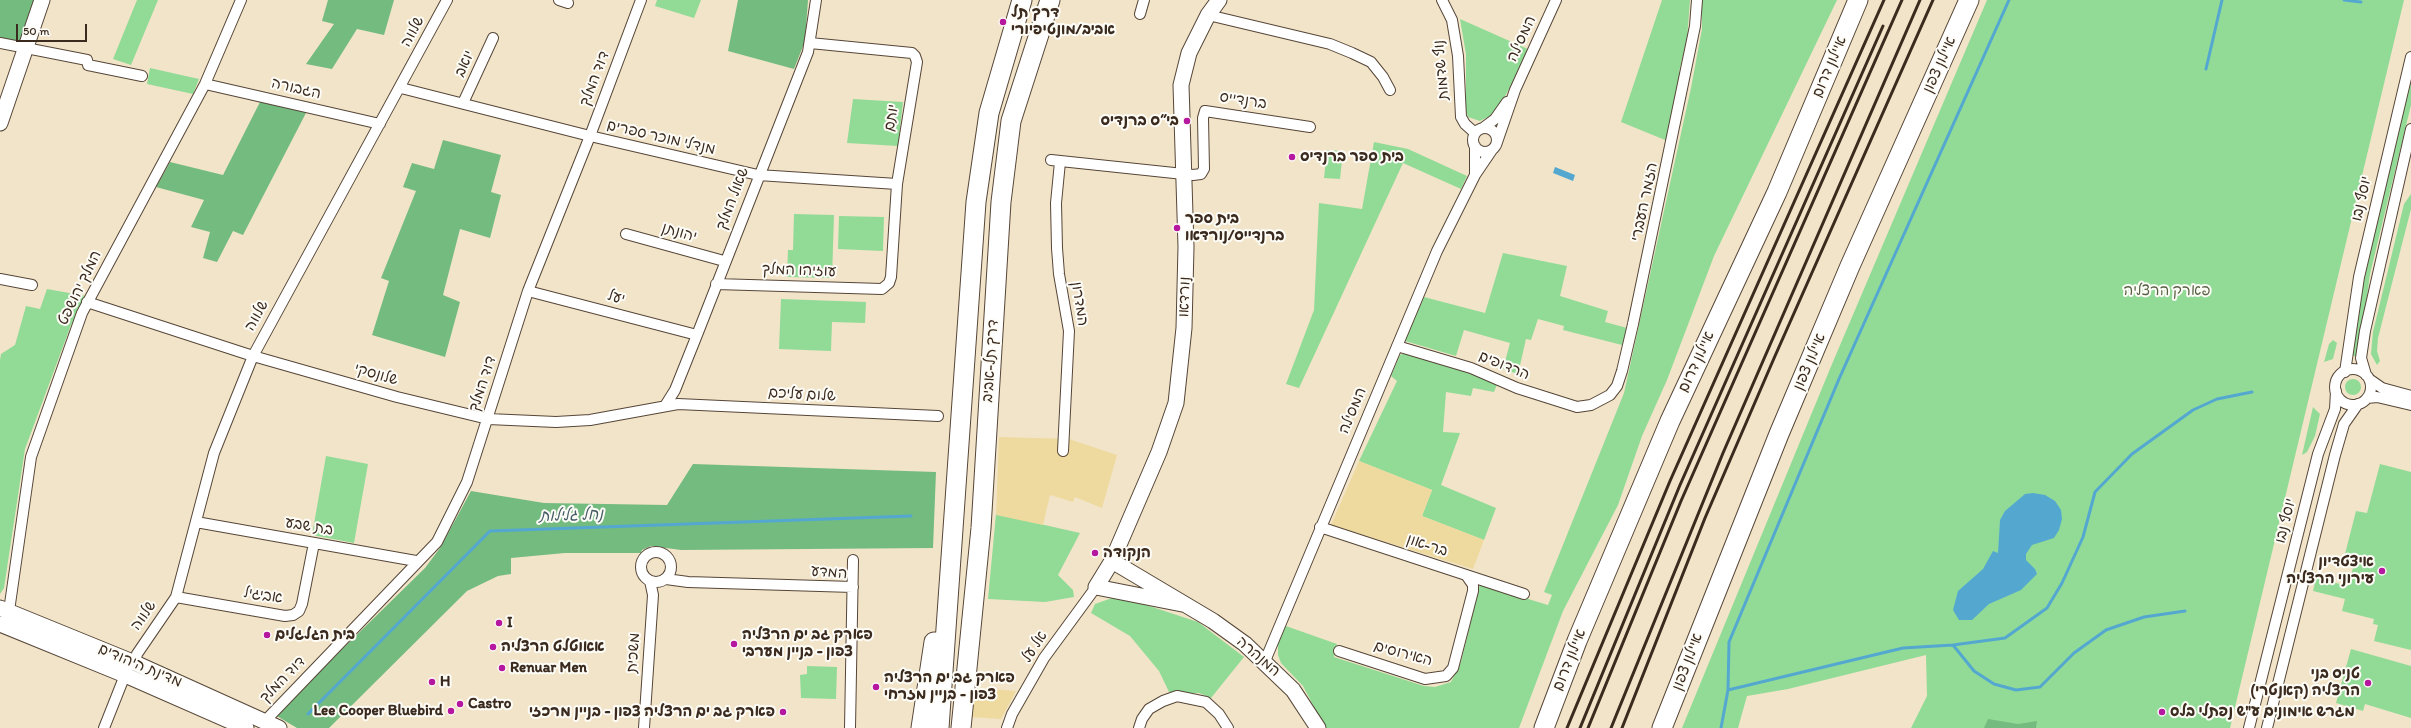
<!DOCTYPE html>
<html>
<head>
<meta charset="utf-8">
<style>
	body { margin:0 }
	#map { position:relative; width:2411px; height:728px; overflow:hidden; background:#f2e4c8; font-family:Itim,sans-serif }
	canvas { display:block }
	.scale { position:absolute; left:16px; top:24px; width:71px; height:18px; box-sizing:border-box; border:2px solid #3b2a1e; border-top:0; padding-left:5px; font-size:12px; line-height:14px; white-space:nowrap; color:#3b2a1e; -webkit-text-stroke:3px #fdfcf7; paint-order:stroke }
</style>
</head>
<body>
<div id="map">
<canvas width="2411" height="728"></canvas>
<div class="scale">50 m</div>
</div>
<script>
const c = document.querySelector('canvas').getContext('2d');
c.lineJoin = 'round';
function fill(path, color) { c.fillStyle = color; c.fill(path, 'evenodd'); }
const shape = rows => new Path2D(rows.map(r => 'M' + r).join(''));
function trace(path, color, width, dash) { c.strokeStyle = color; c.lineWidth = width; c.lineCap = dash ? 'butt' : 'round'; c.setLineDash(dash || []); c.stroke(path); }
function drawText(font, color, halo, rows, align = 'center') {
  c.font = font + ' Itim,"Playpen Sans Hebrew",sans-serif'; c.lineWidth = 4; c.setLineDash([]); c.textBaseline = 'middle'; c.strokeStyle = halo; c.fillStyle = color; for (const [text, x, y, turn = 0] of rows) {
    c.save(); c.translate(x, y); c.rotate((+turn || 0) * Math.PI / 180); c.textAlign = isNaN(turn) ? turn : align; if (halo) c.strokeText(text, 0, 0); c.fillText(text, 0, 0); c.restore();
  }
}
fill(shape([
	[137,0,158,0,131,65,113,59],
	[657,0,701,0,694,18,655,6],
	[1662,0,1690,0,1687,39,1679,72,1684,74,1670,142,1621,122],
	[1702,0,1837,0,1714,256,1667,380,1642,436,1618,505,1563,611,1519,728,1325,728,1303,686,1281,663,1278,655,1278,638,1283,625,1337,644,1334,657,1424,686,1435,687,1451,682,1461,662,1480,584,1551,606,1548,605,1552,595,1544,592,1624,393,1691,88,1702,29],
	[1987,0,2404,0,2230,728,1911,728,1927,696,1926,655,1788,689,1747,696,1738,728,1682,728,1832,364],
	[1460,19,1530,50,1496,113,1480,121,1468,117,1466,111,1466,54],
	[150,68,199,79,193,94,147,84],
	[2411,74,2411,105,2370,274,2359,356,2350,356,2361,294],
	[853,99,903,102,898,146,847,143],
	[1374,142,1408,149,1467,176,1461,189,1403,163,1299,388,1286,384,1314,310,1319,203,1362,209],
	[1327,150,1343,151,1340,179,1324,178],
	[2411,194,2411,209,2378,338,2377,351,2380,361,2377,365,2371,354,2373,332,2404,204],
	[794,214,834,215,832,278,787,277,788,250,793,250],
	[839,216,884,217,883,251,838,249],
	[1503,253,1567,266,1560,296,1608,311,1605,322,1627,328,1622,345,1563,330,1564,326,1538,319,1531,340,1526,339,1518,374,1503,369,1510,343,1464,330,1456,356,1405,341,1404,335,1424,297,1485,313],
	[47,289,86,296,71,325,25,449,4,588,0,594,0,360,1,354,15,345,26,306,40,309],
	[781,299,866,302,865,323,832,322,831,351,779,349],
	[2333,340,2337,343,2333,359,2324,362,2329,344],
	[1405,353,1498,382,1494,392,1473,388,1471,396,1446,392,1443,432,1460,433,1441,485,1496,508,1484,540,1422,516,1432,490,1359,461,1397,381,1391,376,1400,355],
	'2345 387a8 8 0 1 1 16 0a8 8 0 1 1-16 0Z',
	[2313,407,2320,414,2315,436,2307,452,2302,455],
	[326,456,368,464,354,543,312,535],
	[2380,464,2411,472,2411,650,2374,641,2378,625,2373,624,2374,619,2342,611,2345,599,2313,591,2316,578,2348,586,2356,557,2345,554,2356,511,2367,513],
	[996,514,1080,533,1058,575,1073,590,1074,597,1045,602,988,599],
	[1112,598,1131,600,1198,622,1244,657,1211,698,1199,693,1170,694,1159,671,1130,636,1091,613,1095,604],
	[2351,649,2411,666,2411,718,2365,704,2363,711,2336,703],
	[807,666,837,667,836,699,801,698,800,675,807,674]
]), '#91db97');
fill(shape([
	[0,0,39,0,22,44,0,39],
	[328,0,394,0,384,35,357,29,332,69,306,64,334,24,322,21],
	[738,0,808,0,805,41,794,69,728,51],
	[261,100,307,111,243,235,233,231,217,262,203,258,210,232,191,227,204,200,156,187,170,162,223,175],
	[443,140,501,155,491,192,501,195,490,238,460,229,443,295,460,302,445,357,372,335,389,281,381,278,416,191,403,187,412,163,434,169],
	[693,464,936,472,933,548,681,550,651,546,642,550,641,553,565,553,511,558,511,574,498,576,467,591,329,728,297,728,275,715,425,568,440,548,471,491,544,503,667,505],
	[1988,719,2018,724,2037,721,2036,728,1984,728]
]), '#74bb80');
fill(shape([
	[999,437,1069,439,1117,455,1102,508,1075,497,1073,502,1050,495,1043,525,996,515],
	[1359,461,1432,490,1422,516,1484,540,1473,569,1331,525],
	[979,688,1016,691,1001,719,970,717]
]), '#eeda9e');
fill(shape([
	[1555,167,1575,175,1573,181,1553,173],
	[2033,493,2045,495,2055,501,2061,510,2062,519,2059,530,2054,538,2032,545,2026,554,2026,560,2035,569,2037,574,2021,590,1989,604,1972,620,1959,620,1953,610,1958,591,1983,569,1993,551,1998,553,2000,520,2005,511,2025,494]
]), '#54a8d0');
trace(shape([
	[2344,0,2361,2],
	[2206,69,2222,0],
	[1953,645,1974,671,1994,684,2016,690,2040,687,2074,653,2106,630,2144,617,2185,611],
	[1728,690,1903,648,1953,645,2005,638,2047,608,2062,583,2083,537,2095,492,2132,454,2193,410,2217,399,2252,392],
	[308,714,490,531,911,516],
	[1721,728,1728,690,1729,642,1839,379,2009,0]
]), '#54a8d0', 3);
const street = shape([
	[559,0,568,3],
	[1442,0,1452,20,1458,56,1461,117,1465,124,1475,133],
	[1140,14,1144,0],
	[1208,15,1330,44,1352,53,1371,62,1383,77,1390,90],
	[0,43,87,60,88,65,142,76],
	[205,84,380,124],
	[401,88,590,136,758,175,897,184],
	[463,103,493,38],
	[1483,128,1495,119,1507,102],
	'1473 140a12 12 0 1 1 24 0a12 12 0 1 1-24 0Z',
	[1496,145,1515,90,1556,0],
	[1051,160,1193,175,1201,174,1204,169,1203,118,1205,111,1310,127],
	[1060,162,1056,203,1057,248,1059,274,1069,331,1063,451],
	[1475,175,1475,146],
	[626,234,724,261],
	[0,279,32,285],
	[716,284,882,289,889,283,891,277,897,184,917,62,915,56,912,53,810,43],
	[528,291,697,335],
	[87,302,253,356,397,397,488,419,556,422,590,420,678,404,938,416],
	[1397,346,1471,368,1517,388,1577,407,1591,405,1610,395,1617,386,1622,371,1633,324,1695,26,1697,0],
	'2335 387a18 18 0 1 1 36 0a18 18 0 1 1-36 0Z',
	[2345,372,2359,277,2411,57],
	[2366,375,2361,358,2365,331,2411,129],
	[2369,379,2382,388,2411,396],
	[2367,398,2377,397,2411,405],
	[665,406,675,390,697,335,808,52,816,0],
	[196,522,416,561],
	[1320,527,1524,594],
	'641 567a15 15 0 1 1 30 0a15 15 0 1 1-30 0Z',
	[666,579,688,582,853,587],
	[176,597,285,616,293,615,299,611,302,604,314,543],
	[9,611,31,457,82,313,205,84,241,0],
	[1339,651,1425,679,1446,676,1453,668,1473,591,1473,585,1466,575],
	[1265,661,1437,251,1475,175,1492,150],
	[135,663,137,654,176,597,214,453,253,356,447,0],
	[265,721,437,542,467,482,528,291,590,136,641,0],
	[104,728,125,675],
	[644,728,653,595,650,581],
	[850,728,853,560],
	[1007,728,1012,714,1044,658,1096,587],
	[1139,728,1142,719,1149,709,1163,701,1177,696,1206,702,1219,714,1228,728],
	[2249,728,2318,454,2335,409,2336,391],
	[2267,728,2335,455,2344,424,2358,404]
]);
const secondary = shape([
	[0,123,42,0],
	[1112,561,1213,621,1245,644,1293,690,1318,728],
	[1182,604,1096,587,1112,561,1159,452,1176,403,1184,328,1186,247,1181,85,1189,53,1208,15,1219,0],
	[0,608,135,663,279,728],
	[0,624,125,675,246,728]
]);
const highway = shape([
	[921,728,934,642],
	[939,728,976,202,989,113,1022,0],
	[961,728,981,528,1001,202,1011,121,1050,0],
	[1544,728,1577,641,1670,421,1777,192,1858,0],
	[1662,728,1779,434,1850,266,1969,0]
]);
trace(street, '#564638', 12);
trace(secondary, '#564638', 17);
trace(highway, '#564638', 21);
trace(street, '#fff', 10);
trace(secondary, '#fff', 15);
trace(highway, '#fff', 19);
trace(shape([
	[1567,728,1670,481,1884,0],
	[1580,728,1680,485,1883,26],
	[1588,728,1681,501,1902,0],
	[1611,728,1723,453,1920,0],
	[1622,728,1705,518,1775,356,1933,0]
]), '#3b2a1e', 3);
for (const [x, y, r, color] of [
	[1003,22,4,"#b5179e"],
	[1187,121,4,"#b5179e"],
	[1292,157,4,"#b5179e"],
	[1177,228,4,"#b5179e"],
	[1095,553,4,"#b5179e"],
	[2382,571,4,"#b5179e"],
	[499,623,4,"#b5179e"],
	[267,635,4,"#b5179e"],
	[734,644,4,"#b5179e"],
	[493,647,4,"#b5179e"],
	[502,668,4,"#b5179e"],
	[432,682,4,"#b5179e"],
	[2368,683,4,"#b5179e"],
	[876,687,4,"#b5179e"],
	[460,704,4,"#b5179e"],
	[451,711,4,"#b5179e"],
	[783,712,4,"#b5179e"],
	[2162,712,4,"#b5179e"]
]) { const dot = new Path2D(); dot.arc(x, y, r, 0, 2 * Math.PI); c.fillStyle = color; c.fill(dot); trace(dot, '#fdfcf7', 1.5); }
drawText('bold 15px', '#3b2a1e', '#fdfcf7', [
	["דרך תל",1011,13],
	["אביב/מונטיפיורי",1011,30],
	["בי״ס ברנדיס",1179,121,"right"],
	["בית ספר ברנדיס",1300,157],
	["בית ספר",1185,219],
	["ברנדייס/נורדאו",1185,236],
	["הנקודה",1103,553],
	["איצטדיון",2374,562,"right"],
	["עירוני הרצליה",2374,579,"right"],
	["I",507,623],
	["בית הגלגלים",275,635],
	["פארק גב ים הרצליה",742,635],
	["צפון - בניין מערבי",742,652],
	["אאוטלט הרצליה",501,647],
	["Renuar Men",510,668],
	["טניס בני",2360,674,"right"],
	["הרצליה (קאנטרי)",2360,691,"right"],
	["פארק גב ים הרצליה",884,678],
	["צפון - בניין מזרחי",884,695],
	["H",440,682],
	["Castro",468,704],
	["Lee Cooper Bluebird",443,711,"right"],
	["פארק גב ים הרצליה צפון - בניין מרכזי",775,712,"right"],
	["מגרש אימונים ע\"ש נפתלי בלס",2170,712]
], 'left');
drawText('15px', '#3b2a1e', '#fdfcf7', [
	["שלווה",413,32,-62],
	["המסילה",1522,39,-65],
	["יואב",465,64,-66],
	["איילון צפון",1940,65,-66],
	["איילון דרום",1830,67,-67],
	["נוף שדמות",1442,70,-95],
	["דוד המלך",595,79,-69],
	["הגבורה",296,89,13],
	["ברנדייס",1243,101,9],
	["יותם",892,118,-81],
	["מנדלי מוכר ספרים",661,138,13],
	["שאול המלך",733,199,-69],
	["יוסף נבו",2362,199,-77],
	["הזמר העברי",1645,202,-78],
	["יהונתן",679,233,16],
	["עוזיהו המלך",799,271,2],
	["המלך יהושפט",80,288,-64],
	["נורדאו",1185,297,-88],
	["יעל",616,298,15],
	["המדרון",1079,304,81],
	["שלווה",257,316,-61],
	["דרך תל-אביב",991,361,-86],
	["איילון דרום",1697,362,-65],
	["איילון צפון",1810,362,-67],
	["הרדופים",1504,366,22],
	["שלונסקי",376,375,16],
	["דוד המלך",483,384,-72],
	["שלום עליכם",802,395,3],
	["המסילה",1353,411,-67],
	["יוסף נבו",2286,521,-76],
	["בת שבע",309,527,10],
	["בר-און",1427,546,18],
	["המדע",829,573,5],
	["אביגיל",263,596,9],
	["שלווה",144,616,-55],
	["אל על",1035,647,-57],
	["משכית",634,653,-86],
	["האירוסים",1403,654,15],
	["המנהרה",1258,657,41],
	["איילון דרום",1570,660,-68],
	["איילון צפון",1688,662,-69],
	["מדינת היהודים",140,666,23],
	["דוד המלך",283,680,-46]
]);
drawText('15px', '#555f42', '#fdfcf7', [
	["פארק הרצליה",2167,291]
]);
drawText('italic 16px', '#455c65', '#fdfcf7', [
	["נחל גלילות",571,516,-2]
]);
</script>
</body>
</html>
